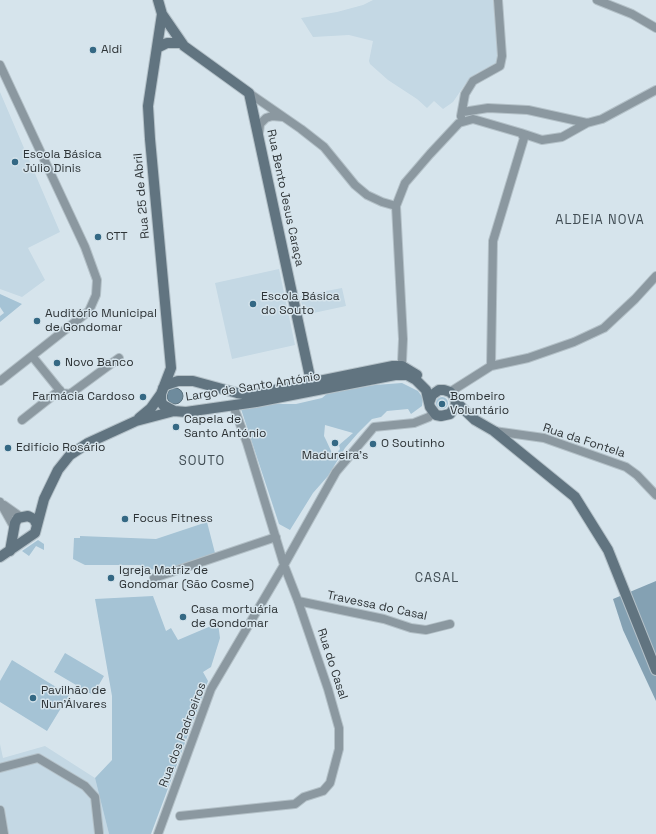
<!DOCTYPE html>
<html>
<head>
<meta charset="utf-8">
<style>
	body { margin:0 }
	canvas { display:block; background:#d6e4ec }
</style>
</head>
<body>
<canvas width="656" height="834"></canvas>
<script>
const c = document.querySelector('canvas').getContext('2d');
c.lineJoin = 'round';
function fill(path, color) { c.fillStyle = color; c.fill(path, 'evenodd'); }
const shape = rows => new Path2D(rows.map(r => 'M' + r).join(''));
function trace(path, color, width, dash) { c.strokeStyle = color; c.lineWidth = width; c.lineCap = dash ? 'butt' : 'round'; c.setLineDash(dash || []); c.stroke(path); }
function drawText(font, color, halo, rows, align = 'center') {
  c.font = font + ' "Space Grotesk",sans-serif'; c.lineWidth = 3; c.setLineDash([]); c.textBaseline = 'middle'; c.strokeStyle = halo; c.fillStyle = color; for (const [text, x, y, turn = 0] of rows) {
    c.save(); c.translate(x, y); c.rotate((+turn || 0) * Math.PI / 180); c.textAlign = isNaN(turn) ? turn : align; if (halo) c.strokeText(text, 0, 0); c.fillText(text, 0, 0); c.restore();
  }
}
fill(shape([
	[373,0,493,0,498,34,498,63,477,73,466,83,453,102,443,109,434,101,427,108,417,99,388,80,370,64,369,61,373,41,349,35,313,37,301,18,337,12,363,5],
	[0,92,60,232,28,248,45,280,22,297,0,289],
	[279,269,295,345,232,359,215,283],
	[342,288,346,306,304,315,300,296],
	[0,744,3,758,45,746,95,778,109,834,0,834]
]), '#c4d8e4');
fill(shape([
	[0,294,22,304,0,322,0,316,4,313,0,307],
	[402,383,418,391,423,398,422,406,411,414,408,409,387,411,381,417,372,419,358,433,345,448,328,476,313,493,290,530,279,524,241,409,273,404,296,404,322,398,328,393,375,385],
	[325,425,353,433,339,445,340,449,335,455,332,453,326,440,324,436],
	'436 403a6 6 0 1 1 12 0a6 6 0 1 1-12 0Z',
	[207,522,215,553,164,570,144,569,140,565,85,565,73,559,74,538,80,538,80,536,156,539],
	[38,540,44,544,44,550,36,546,29,556,22,551],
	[153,596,166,631,171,628,178,640,218,623,220,638,211,667,203,672,208,681,151,834,109,834,95,778,112,760,112,696,95,599],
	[65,653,104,676,93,695,54,672],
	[12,660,69,695,47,731,0,702,0,681]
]), '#a5c3d5');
fill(shape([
	[656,581,656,701,623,630,613,599]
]), '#84a1b3');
const water = shape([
	'167 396a8 8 0 1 1 16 0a8 8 0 1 1-16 0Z'
]);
fill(water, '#6e8b9d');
trace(water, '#5b717e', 1);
const street = shape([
	[597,0,632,14,656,28],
	[0,65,85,247,97,280,96,295,89,311,0,381],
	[249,93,301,129,324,147,355,185,367,195,382,202,396,206],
	[463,112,488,108,528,110,587,123,602,119,656,90],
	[461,116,465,94,473,81,500,66,502,56,498,0],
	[259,133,260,124,266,118,272,116,283,117],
	[521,133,542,140,562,137,587,123],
	[32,356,62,393,70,394,119,358],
	[400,370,402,362,403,339,396,206,405,183,430,154,459,123,473,119,521,133,524,138,493,241,491,366],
	[450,392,491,366,528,358,574,342,604,328,635,299,656,276],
	[22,420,60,390],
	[494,431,544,438,626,467,637,475,656,495],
	[0,502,14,527],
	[4,505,21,517],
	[154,578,276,537],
	[298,601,384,619,411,628,426,630,450,624],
	[0,768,38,758,85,786,95,797,99,833],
	[0,810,4,834],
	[180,816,295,804,304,797,323,791,330,783,339,749,339,728,328,689,298,601,284,565,247,443,233,405],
	[158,834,211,689,284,565,336,472,374,427,414,423,429,417,433,412]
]);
const secondary = shape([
	[158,0,162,14,148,106,150,139,171,368,161,394,161,401,163,405,174,411,186,412,256,402,395,375,407,375,416,380,426,390,430,407,436,415,441,416,450,414,455,407,456,402,453,395,450,392,444,390,439,390,432,395,429,403],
	[162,14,184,46,249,93,313,391],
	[157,48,167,43,182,43],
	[163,388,166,385,178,381,193,381,237,393,250,395,393,366,402,366,417,375],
	[456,402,475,420,494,431,575,497,608,550,656,670],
	[139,418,151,408,161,394],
	[10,551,15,523,18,518,28,516,34,519,37,525],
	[0,557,35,533,44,499,58,470,70,455,88,443,136,421,174,411]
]);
trace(street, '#b4c1c8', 10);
trace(secondary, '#b4c1c8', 12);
trace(street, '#8b98a0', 8);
trace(secondary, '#617480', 10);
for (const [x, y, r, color] of [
	[93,50,4,"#346884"],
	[15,162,4,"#346884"],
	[98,237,4,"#346884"],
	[253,304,4,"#346884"],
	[37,321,4,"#346884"],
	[57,363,4,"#346884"],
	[143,397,4,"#346884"],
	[442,404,4,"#346884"],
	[176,427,4,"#346884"],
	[335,443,4,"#346884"],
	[373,444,4,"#346884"],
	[8,448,4,"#346884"],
	[125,519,4,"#346884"],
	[111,578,4,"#346884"],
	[183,617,4,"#346884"],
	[33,698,4,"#346884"]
]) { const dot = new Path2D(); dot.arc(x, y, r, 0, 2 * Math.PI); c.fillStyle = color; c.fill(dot); trace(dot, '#d6e4ec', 1.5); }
drawText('12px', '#2e3437', '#d6e4ec', [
	["Aldi",101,50],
	["Escola Básica",23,155],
	["Júlio Dinis",23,169],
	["CTT",106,237],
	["Escola Básica",261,297],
	["do Souto",261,311],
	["Auditório Municipal",45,314],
	["de Gondomar",45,328],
	["Novo Banco",65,363],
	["Farmácia Cardoso",135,397,"right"],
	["Bombeiro",450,397],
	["Voluntário",450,411],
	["Capela de",184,420],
	["Santo António",184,434],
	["O Soutinho",381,444],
	["Edifício Rosário",16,448],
	["Madureira's",335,456,"center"],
	["Focus Fitness",133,519],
	["Igreja Matriz de",119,571],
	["Gondomar (São Cosme)",119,585],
	["Casa mortuária",191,610],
	["de Gondomar",191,624],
	["Pavilhão de",41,691],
	["Nun'Álvares",41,705]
], 'left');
drawText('12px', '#2e3437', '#d6e4ec', [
	["Rua 25 de Abril",142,196,-95],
	["Rua Bento Jesus Caraça",285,198,78],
	["Largo de Santo António",253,387,-9],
	["Rua da Fontela",584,441,18],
	["Travessa do Casal",377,606,12],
	["Rua do Casal",332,664,72],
	["Rua dos Padroeiros",183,735,-69]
]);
c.letterSpacing = '1px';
drawText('13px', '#414d54', '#d6e4ec', [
	["ALDEIA NOVA",600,220],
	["SOUTO",202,461],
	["CASAL",437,578]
]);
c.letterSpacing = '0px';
</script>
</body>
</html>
